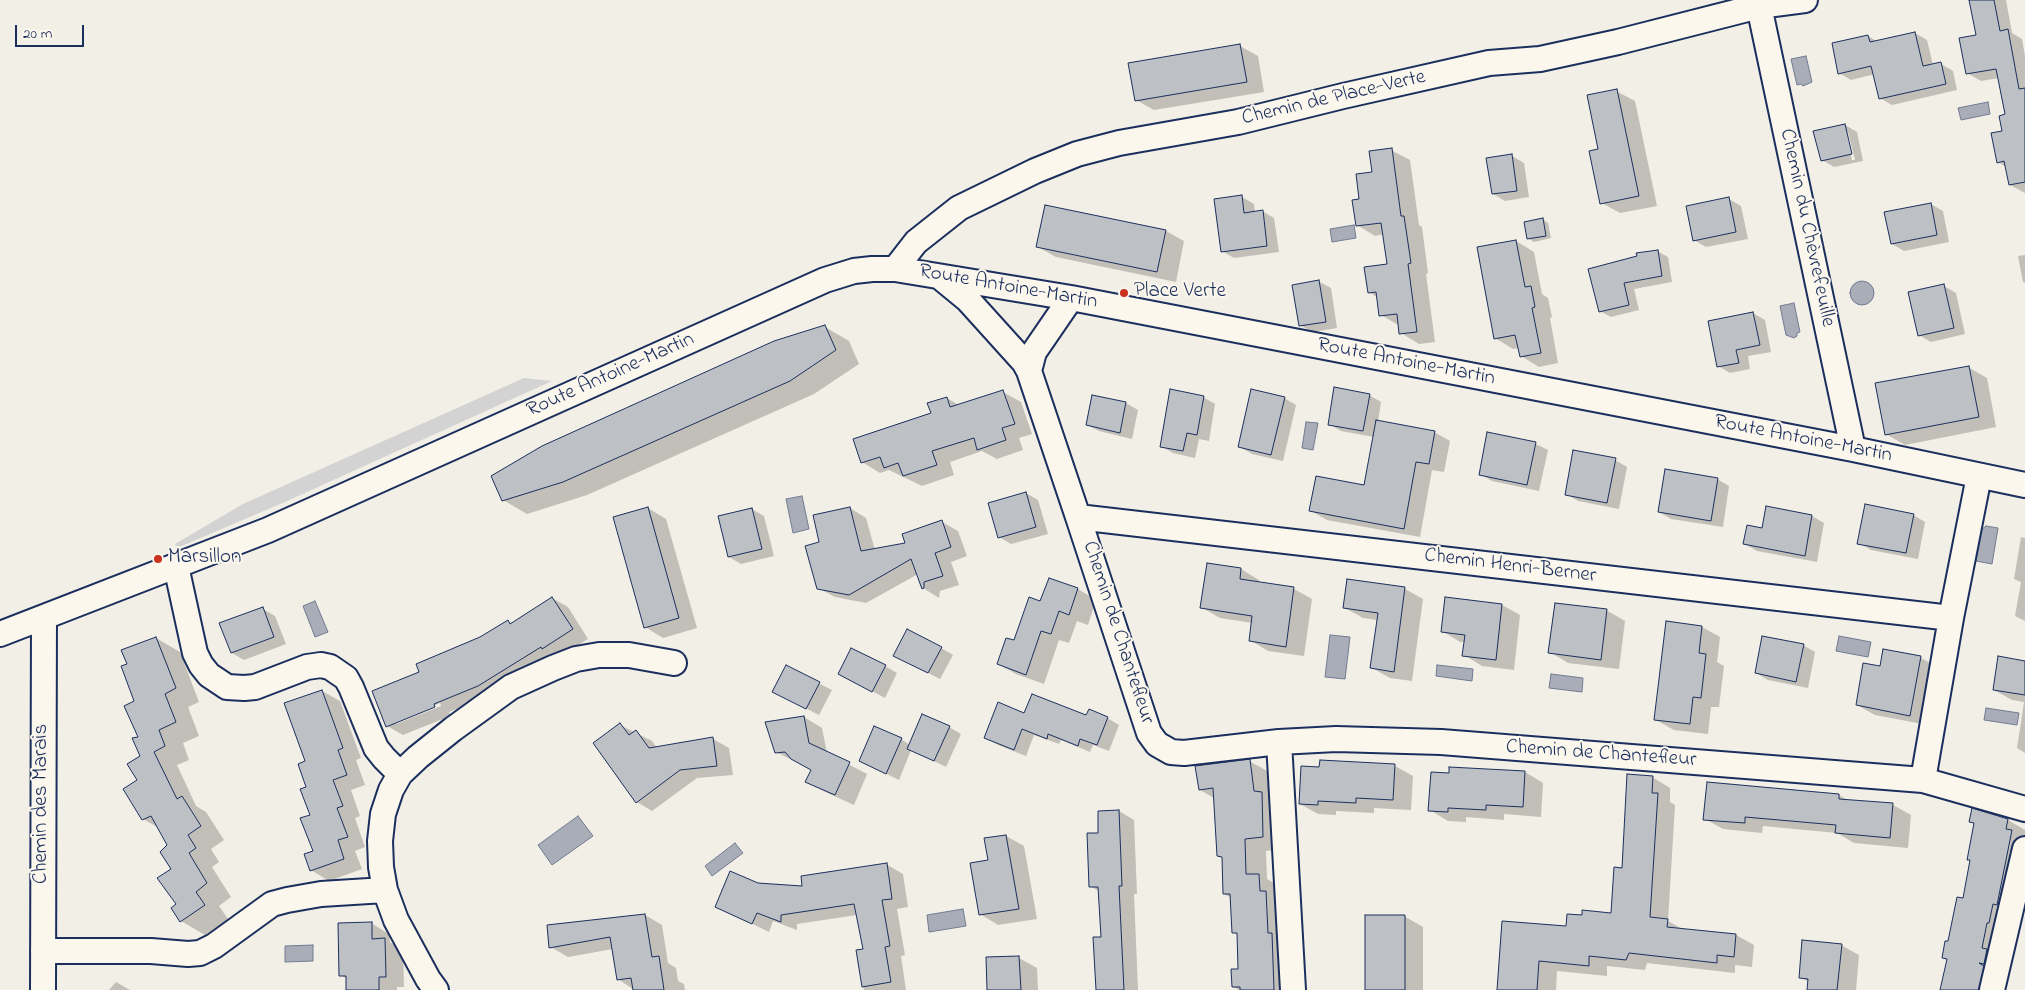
<!DOCTYPE html>
<html>
<head>
<meta charset="utf-8">
<style>
	body { margin:0 }
	#map { position:relative; width:2025px; height:990px; overflow:hidden; background:#f2efe6; font-family:"Indie Flower",sans-serif }
	canvas { display:block }
	.scale { position:absolute; left:15px; top:25px; width:69px; height:22px; box-sizing:border-box; border:2px solid #1b2f5e; border-top:0; padding-left:6px; font-size:15px; line-height:18px; white-space:nowrap; color:#1b2f5e; -webkit-text-stroke:4px #fbf7ec; paint-order:stroke }
</style>
</head>
<body>
<div id="map">
<canvas width="2025" height="990"></canvas>
<div class="scale">20 m</div>
</div>
<script>
const c = document.querySelector('canvas').getContext('2d');
c.lineJoin = 'round';
function fill(path, color) { c.fillStyle = color; c.fill(path, 'evenodd'); }
const shape = rows => new Path2D(rows.map(r => 'M' + r).join(''));
function trace(path, color, width, dash) { c.strokeStyle = color; c.lineWidth = width; c.lineCap = dash ? 'butt' : 'round'; c.setLineDash(dash || []); c.stroke(path); }
function drawText(font, color, halo, rows, align = 'center') {
  c.font = font + ' "Indie Flower",sans-serif'; c.lineWidth = 4; c.setLineDash([]); c.textBaseline = 'middle'; c.strokeStyle = halo; c.fillStyle = color; for (const [text, x, y, turn = 0] of rows) {
    c.save(); c.translate(x, y); c.rotate((+turn || 0) * Math.PI / 180); c.textAlign = isNaN(turn) ? turn : align; if (halo) c.strokeText(text, 0, 0); c.fillText(text, 0, 0); c.restore();
  }
}
fill(shape([
	[524,378,552,381,287,501,177,548,175,544,243,504]
]), '#d2d3d2');
const water = shape([
	[1806,56,1812,82,1803,86,1801,84,1797,85,1791,59,1806,56],
	[1988,102,1990,114,1961,120,1958,108,1988,102],
	[1354,225,1356,238,1332,242,1330,229,1354,225],
	'1850 293a12 12 0 1 1 24 0a12 12 0 1 1-24 0Z',
	[1794,303,1800,332,1797,333,1797,336,1794,338,1786,335,1780,306,1794,303],
	[1306,422,1318,423,1313,450,1302,448,1306,422],
	[802,496,809,529,793,533,786,499,802,496],
	[1986,526,1998,528,1992,564,1976,561,1981,530,1986,526],
	[315,601,328,632,315,637,303,606,315,601],
	[1330,635,1350,637,1345,679,1325,677,1330,635],
	[1839,636,1871,642,1868,657,1836,651,1839,636],
	[1437,665,1473,669,1472,681,1436,676,1437,665],
	[1551,674,1583,678,1582,692,1549,688,1551,674],
	[1986,708,2019,713,2017,725,1984,720,1986,708],
	[578,816,593,836,552,865,538,845,578,816],
	[735,843,743,853,712,876,705,866,735,843],
	[963,909,966,926,929,932,927,915,963,909],
	[313,945,313,961,285,962,285,946,313,945]
]);
fill(water, '#a9adb7');
trace(water, '#707b93', 1);
fill(shape([
	[1971,0,2006,0,2012,33,2022,39,2025,56,2025,193,2010,185,2006,167,1998,162,2007,115,1999,78,1981,81,1967,73,1977,36],
	[1915,33,1927,40,1933,65,1941,64,1953,71,1957,90,1892,105,1880,98,1875,74,1851,80,1839,73,1868,36,1878,42],
	[1240,46,1258,56,1264,92,1154,110,1136,100],
	[1616,91,1635,101,1657,206,1620,213,1602,203,1600,150],
	[1845,125,1857,132,1863,161,1834,167,1822,160],
	[1846,132,1848,132,1855,160,1852,160],
	[1391,150,1410,160,1419,225,1422,227,1428,273,1426,274,1435,342,1419,344,1401,333,1400,326,1381,315,1378,298,1369,292,1388,265,1384,234,1375,236,1357,225,1360,200,1373,173],
	[1512,156,1524,163,1529,197,1505,201,1493,194],
	[1242,197,1254,204,1255,212,1262,211,1274,218,1279,252,1234,258,1222,251],
	[1729,199,1741,206,1748,239,1706,247,1694,240],
	[1931,204,1943,211,1949,242,1904,251,1892,244],
	[1543,219,1548,223,1551,238,1534,242,1528,238],
	[1166,231,1184,241,1176,282,1056,257,1038,247],
	[1516,241,1534,252,1542,294,1548,298,1552,317,1550,318,1558,363,1539,367,1521,356,1519,348,1513,349,1495,338],
	[1657,251,1668,257,1672,282,1634,289,1639,310,1611,317,1600,311,1590,270],
	[2025,255,2025,283,2023,282,2018,256],
	[1318,281,1331,288,1337,328,1312,332,1300,325],
	[1944,286,1956,293,1965,334,1931,342,1919,335],
	[1753,313,1765,320,1771,352,1748,356,1750,369,1730,373,1718,366],
	[825,327,849,341,859,364,814,394,587,495,527,514,503,500],
	[1968,367,1987,378,1996,427,1905,445,1886,434],
	[1003,392,1021,402,1032,434,1019,438,1023,450,997,459,982,451,950,462,954,475,922,486,889,470,880,473,862,462,932,414,947,398,960,406],
	[1369,395,1381,402,1378,422,1434,432,1450,441,1444,472,1432,470,1420,537,1327,520,1311,511,1365,487,1374,437,1341,431,1329,424],
	[1093,396,1126,403,1138,410,1132,439,1099,431,1087,425],
	[1203,397,1215,404,1209,441,1199,439,1195,458,1173,453,1161,446],
	[1284,398,1296,405,1283,461,1252,454,1240,447],
	[1536,444,1548,450,1539,491,1492,481,1480,474],
	[1615,460,1627,467,1619,509,1578,501,1566,494],
	[1717,479,1729,486,1723,527,1671,519,1659,512],
	[1026,493,1038,500,1048,534,1011,544,999,537],
	[648,508,666,519,697,628,663,638,645,627],
	[850,508,866,518,875,550,907,544,942,522,958,531,967,556,951,562,959,585,940,591,939,598,923,588,918,574,866,603,835,597,818,588,820,543],
	[752,509,764,516,774,556,741,564,729,557],
	[1913,515,1925,522,1918,559,1871,550,1859,543],
	[1812,516,1824,523,1817,562,1757,551,1745,544,1763,529],
	[2021,537,2025,538,2025,621,2015,616,2021,582,2014,579],
	[1208,564,1241,569,1259,580,1259,583,1294,589,1312,599,1304,656,1268,651,1250,640,1253,623,1220,618,1201,607],
	[1049,579,1078,589,1096,600,1088,625,1077,621,1069,643,1059,640,1044,684,1016,674,998,664,1041,602],
	[1348,581,1405,589,1423,599,1412,681,1390,678,1372,668,1378,620,1363,618,1345,608],
	[552,598,568,607,588,639,494,694,449,712,450,716,403,735,387,726,420,672,508,622,512,624],
	[440,703,441,706,396,724,396,722],
	[1446,599,1502,605,1520,615,1514,670,1482,666,1464,655,1465,642,1460,642,1442,631],
	[263,609,275,616,286,644,244,660,232,653],
	[1606,610,1625,621,1619,669,1568,663,1550,652],
	[1667,623,1702,627,1720,637,1717,662,1724,666,1719,707,1711,707,1708,734,1674,730,1656,720],
	[156,638,180,652,199,702,188,707,199,736,183,743,189,760,177,765,196,806,206,812,224,840,211,849,219,862,212,867,231,897,219,906,228,919,205,935,181,921,173,908,177,905,169,845,159,828,143,819,138,780,141,757,140,738,129,665],
	[1803,645,1815,652,1808,688,1768,680,1756,673],
	[941,648,953,655,940,679,907,662],
	[1884,651,1921,658,1939,668,1928,725,1875,715,1857,705,1881,667],
	[2025,662,2025,753,2017,748,2024,702,2012,700,1994,690],
	[885,666,897,673,885,698,851,680],
	[786,667,832,690,819,715,786,698],
	[322,691,340,701,361,758,356,760,365,785,351,790,360,816,355,818,365,847,355,851,362,869,329,881,311,870,314,852,307,762],
	[1025,714,1107,718,1119,725,1109,751,1093,745,1090,752,1061,740,1059,744,1034,735,1026,756,998,745,986,738],
	[804,717,822,728,827,753,867,774,854,805,825,792,807,782,812,770,776,752],
	[620,725,652,741,657,748,713,739,729,748,733,775,697,778,652,811,637,802],
	[949,727,961,734,946,767,911,750,899,780,860,761,901,739,910,745],
	[1249,761,1271,773,1285,849,1266,851,1267,879,1281,887,1295,990,1239,990,1233,987,1239,970,1238,935,1233,932,1232,898,1224,894,1223,858,1218,855,1214,798,1200,790],
	[1321,761,1395,766,1413,776,1411,810,1374,808,1374,813,1336,811,1336,815,1318,814,1300,804,1321,768],
	[1525,772,1543,783,1541,817,1504,814,1504,820,1466,817,1466,822,1448,821,1430,810],
	[1652,777,1670,788,1670,802,1675,805,1668,921,1684,930,1736,935,1754,945,1752,967,1735,965,1735,973,1647,963,1645,970,1607,966,1607,976,1557,971,1556,990,1498,990,1567,927,1612,915,1623,869],
	[1708,783,1839,795,1849,801,1893,805,1911,815,1908,848,1854,843,1837,833,1763,826,1762,833,1723,829,1705,819],
	[1119,811,1134,820,1137,894,1134,894,1138,990,1087,990,1097,990,1102,938,1100,892,1090,886,1100,834,1099,812],
	[2008,820,2025,830,2025,835,1999,990,1942,990,1948,960,1943,957,1964,900,1972,861,1975,824,1971,822],
	[1006,836,1024,846,1037,919,998,925,980,914,989,861],
	[886,864,903,874,908,907,897,909,905,955,901,956,906,990,864,990,857,951,864,950,857,915,797,924,797,930,773,921,769,932,716,906,758,884,804,887],
	[645,915,662,925,668,963,676,968,678,981,684,984,685,990,634,990,618,979,613,949,568,957,551,947],
	[1404,916,1423,927,1423,990,1366,990],
	[371,923,389,934,390,942,403,950,404,987,397,987,397,990,348,990,347,979,341,975],
	[1841,945,1859,955,1856,990,1808,990,1809,982,1800,977],
	[1019,958,1037,968,1038,990,989,990],
	[116,982,130,990,109,990]
]), '#0003');
const building = shape([
	[1969,0,1994,0,2000,31,2008,29,2019,89,2025,88,2025,182,2009,185,2004,161,1997,163,1991,133,2002,131,1999,116,2005,114,1996,69,1966,74,1959,38,1976,35,1969,0],
	[1915,32,1923,66,1941,62,1946,84,1879,99,1871,66,1838,74,1832,43,1868,35,1870,42,1915,32],
	[1240,44,1247,82,1135,101,1128,63,1240,44],
	[1617,89,1639,196,1600,204,1589,151,1598,149,1587,95,1617,89],
	[1845,124,1852,154,1821,161,1813,131,1845,124],
	[1392,148,1401,216,1404,216,1411,263,1408,264,1417,332,1399,334,1397,314,1379,316,1376,292,1368,293,1364,267,1387,264,1381,223,1356,226,1352,200,1359,199,1356,174,1372,172,1369,151,1392,148],
	[1512,154,1517,191,1492,194,1486,158,1512,154],
	[1242,195,1244,213,1263,210,1267,246,1221,252,1214,199,1242,195],
	[1729,197,1736,232,1693,241,1686,206,1729,197],
	[1931,203,1937,235,1891,244,1884,212,1931,203],
	[1045,205,1166,230,1157,272,1036,247,1045,205],
	[1543,218,1546,236,1527,239,1524,222,1543,218],
	[1516,240,1525,287,1531,286,1535,307,1532,308,1541,353,1520,357,1515,335,1494,339,1477,247,1516,240],
	[1658,250,1662,276,1624,283,1629,305,1599,312,1588,269,1637,256,1636,253,1658,250],
	[1319,280,1326,322,1299,326,1292,285,1319,280],
	[1944,284,1954,328,1918,336,1908,292,1944,284],
	[1753,312,1760,345,1736,350,1739,363,1717,367,1708,321,1753,312],
	[825,325,836,350,790,381,563,482,502,501,491,476,542,446,774,341,825,325],
	[1969,366,1979,417,1885,435,1875,383,1969,366],
	[1334,387,1370,394,1363,431,1328,425,1334,387],
	[1170,389,1204,396,1197,435,1187,433,1183,451,1160,447,1170,389],
	[1251,389,1285,397,1271,455,1238,447,1251,389],
	[1003,390,1015,424,1002,428,1006,440,977,450,974,438,932,451,937,465,903,476,898,463,884,468,880,457,861,463,853,439,931,413,927,403,947,397,950,407,1003,390],
	[1092,395,1126,402,1120,433,1086,425,1092,395],
	[1376,420,1435,431,1429,464,1416,462,1404,529,1309,511,1316,476,1364,485,1376,420],
	[1487,432,1536,442,1527,485,1479,475,1487,432],
	[1573,450,1616,458,1607,503,1565,495,1573,450],
	[1665,469,1718,478,1711,521,1658,512,1665,469],
	[1026,492,1036,527,998,538,988,503,1026,492],
	[1865,504,1914,514,1906,553,1857,544,1865,504],
	[1766,506,1812,515,1805,556,1743,544,1747,525,1762,528,1766,506],
	[648,507,679,618,644,628,613,517,648,507],
	[850,507,861,551,905,543,902,534,942,520,951,547,935,553,943,576,924,582,924,588,922,589,911,559,849,595,817,589,805,546,819,542,813,515,850,507],
	[752,508,762,549,728,557,718,516,752,508],
	[1207,563,1241,568,1240,579,1294,587,1286,647,1249,641,1252,616,1200,608,1207,563],
	[1049,578,1078,588,1069,615,1059,611,1051,634,1041,631,1026,675,997,664,1006,638,1014,640,1029,597,1040,601,1049,578],
	[1347,579,1405,587,1394,672,1370,668,1378,613,1343,608,1347,579],
	[552,597,573,629,542,649,541,647,478,686,434,704,435,707,386,727,372,691,419,672,416,664,480,637,508,620,510,624,552,597],
	[1445,597,1502,604,1496,660,1462,656,1465,635,1441,632,1445,597],
	[1555,603,1607,609,1601,660,1548,653,1555,603],
	[263,607,274,637,231,653,219,623,263,607],
	[1666,621,1702,626,1699,653,1706,654,1701,698,1693,697,1690,724,1654,720,1666,621],
	[907,629,942,647,928,673,893,656,907,629],
	[1762,636,1804,644,1796,682,1755,673,1762,636],
	[156,637,176,688,165,694,176,722,159,730,165,746,154,752,177,799,182,796,201,826,188,835,196,848,189,853,207,883,196,892,205,905,180,922,171,908,176,904,157,878,171,869,160,852,167,845,151,816,142,820,123,789,137,780,127,764,140,756,132,738,138,737,124,706,134,701,121,666,127,664,121,650,156,637],
	[851,648,886,665,872,692,838,674,851,648],
	[1883,649,1921,656,1910,716,1856,705,1863,663,1880,666,1883,649],
	[1998,656,2025,661,2025,695,1993,690,1998,656],
	[786,665,820,682,806,709,772,692,786,665],
	[322,690,343,748,338,750,347,775,333,780,343,806,337,808,348,837,338,840,344,859,310,871,304,854,313,851,300,818,310,815,300,789,306,787,298,764,305,761,284,703,322,690],
	[1032,694,1086,715,1089,709,1108,717,1097,745,1080,739,1078,746,1048,734,1047,739,1022,729,1014,750,984,738,998,702,1024,713,1032,694],
	[922,714,950,726,934,761,907,749,922,714],
	[804,716,809,743,850,762,835,795,805,782,811,770,791,759,785,752,775,753,765,722,804,716],
	[620,723,629,735,636,730,649,748,713,737,717,766,680,770,636,803,593,743,620,723],
	[874,726,902,738,886,774,859,761,874,726],
	[1250,759,1254,791,1262,792,1263,837,1245,839,1246,874,1259,874,1260,891,1266,891,1268,933,1272,933,1274,990,1240,990,1240,987,1232,987,1231,969,1238,969,1237,933,1232,933,1230,894,1223,894,1222,857,1217,856,1213,788,1199,790,1195,766,1250,759],
	[1320,760,1395,764,1393,800,1356,798,1356,803,1318,801,1318,805,1299,804,1301,766,1319,767,1320,760],
	[1449,767,1525,771,1523,807,1486,805,1486,810,1448,808,1448,812,1428,811,1431,772,1449,773,1449,767],
	[1627,774,1653,776,1652,793,1658,793,1650,917,1668,919,1667,927,1736,934,1734,957,1717,955,1717,963,1629,953,1626,960,1589,956,1589,966,1539,961,1537,990,1497,990,1502,921,1566,926,1567,914,1582,915,1582,910,1611,913,1614,867,1622,868,1627,774],
	[1707,782,1839,794,1839,799,1893,803,1890,838,1835,833,1836,825,1745,817,1745,823,1703,820,1707,782],
	[1972,808,2008,819,2006,829,2012,830,1997,905,1993,904,1989,923,1987,923,1982,948,1987,949,1984,964,1979,963,1984,966,1979,990,1940,990,1947,959,1942,958,1945,941,1948,941,1957,897,1963,898,1970,860,1967,860,1974,823,1969,822,1972,808],
	[1119,810,1122,886,1119,886,1124,990,1096,990,1093,937,1101,937,1098,887,1089,887,1087,833,1098,833,1098,811,1119,810],
	[1006,835,1019,909,979,915,970,863,988,860,984,838,1006,835],
	[887,863,892,899,882,900,890,946,885,947,891,982,862,987,856,950,863,949,854,904,781,915,781,922,757,913,752,924,715,907,730,871,758,883,802,886,801,876,887,863],
	[645,914,652,957,659,956,664,990,633,990,631,978,617,980,610,937,549,948,547,925,645,914],
	[1365,915,1405,915,1405,990,1365,990,1365,915],
	[372,922,372,939,385,938,386,977,379,977,379,990,346,990,346,976,339,976,338,923,372,922],
	[1802,940,1842,944,1837,990,1807,990,1808,979,1799,978,1802,940],
	[1019,956,1021,990,987,990,986,957,1019,956]
]);
fill(building, '#bdc0c4');
trace(building, '#1b2f5e', 1);
const minor = shape([
	[1759,6,1853,449],
	[895,269,916,242,959,208,1035,171,1077,154,1119,143,1238,122,1343,96,1489,63,1540,59,1618,42,1759,6,1805,0],
	[940,277,968,300,1024,362,1029,371,1078,517,1951,618,1979,476],
	[1029,371,1034,352,1071,298],
	[1078,517,1149,733,1157,744,1171,752,1184,753,1279,742,1336,739,1441,742,1923,780,1951,618],
	[176,566,195,653,201,665,209,675,227,687,244,688,255,687,307,667,321,665,330,667,346,678,351,687,376,748,384,758,400,774],
	[0,634,268,530,825,280,854,271,872,269,895,269,1071,298,1853,449,2025,485],
	[1279,742,1293,990],
	[1923,780,2025,809],
	[43,951,151,951,188,954,200,953,214,946,272,904,287,900,321,894,385,890],
	[43,990,44,618],
	[436,990,428,979,396,920,385,890,381,867,380,841,383,814,391,790,400,774,418,757,453,729,511,687,553,668,576,659,599,655,629,655,674,663],
	[1992,990,2025,849]
]);
trace(minor, '#1b2f5e', 28);
trace(minor, '#fbf7ec', 24);
for (const [x, y, r, color] of [
	[1124,293,5,"#c8321e"],
	[158,559,5,"#c8321e"]
]) { const dot = new Path2D(); dot.arc(x, y, r, 0, 2 * Math.PI); c.fillStyle = color; c.fill(dot); trace(dot, '#fbf7ec', 2); }
drawText('21px', '#1b2f5e', '#fbf7ec', [
	["Chemin de Place-Verte",1334,99,-13],
	["Chemin du Chèvrefeuille",1806,228,78],
	["Route Antoine-Martin",1008,288,10],
	["Route Antoine-Martin",1406,363,11],
	["Route Antoine-Martin",611,376,-24],
	["Route Antoine-Martin",1803,440,11],
	["Chemin Henri-Berner",1510,567,7],
	["Chemin de Chantefleur",1117,633,72],
	["Chemin de Chantefleur",1601,755,4],
	["Chemin des Marais",43,804,-90]
]);
drawText('21px', '#1b2f5e', '#fbf7ec', [
	["Place Verte",1134,293],
	["Marsillon",168,559]
], 'left');
</script>
</body>
</html>
